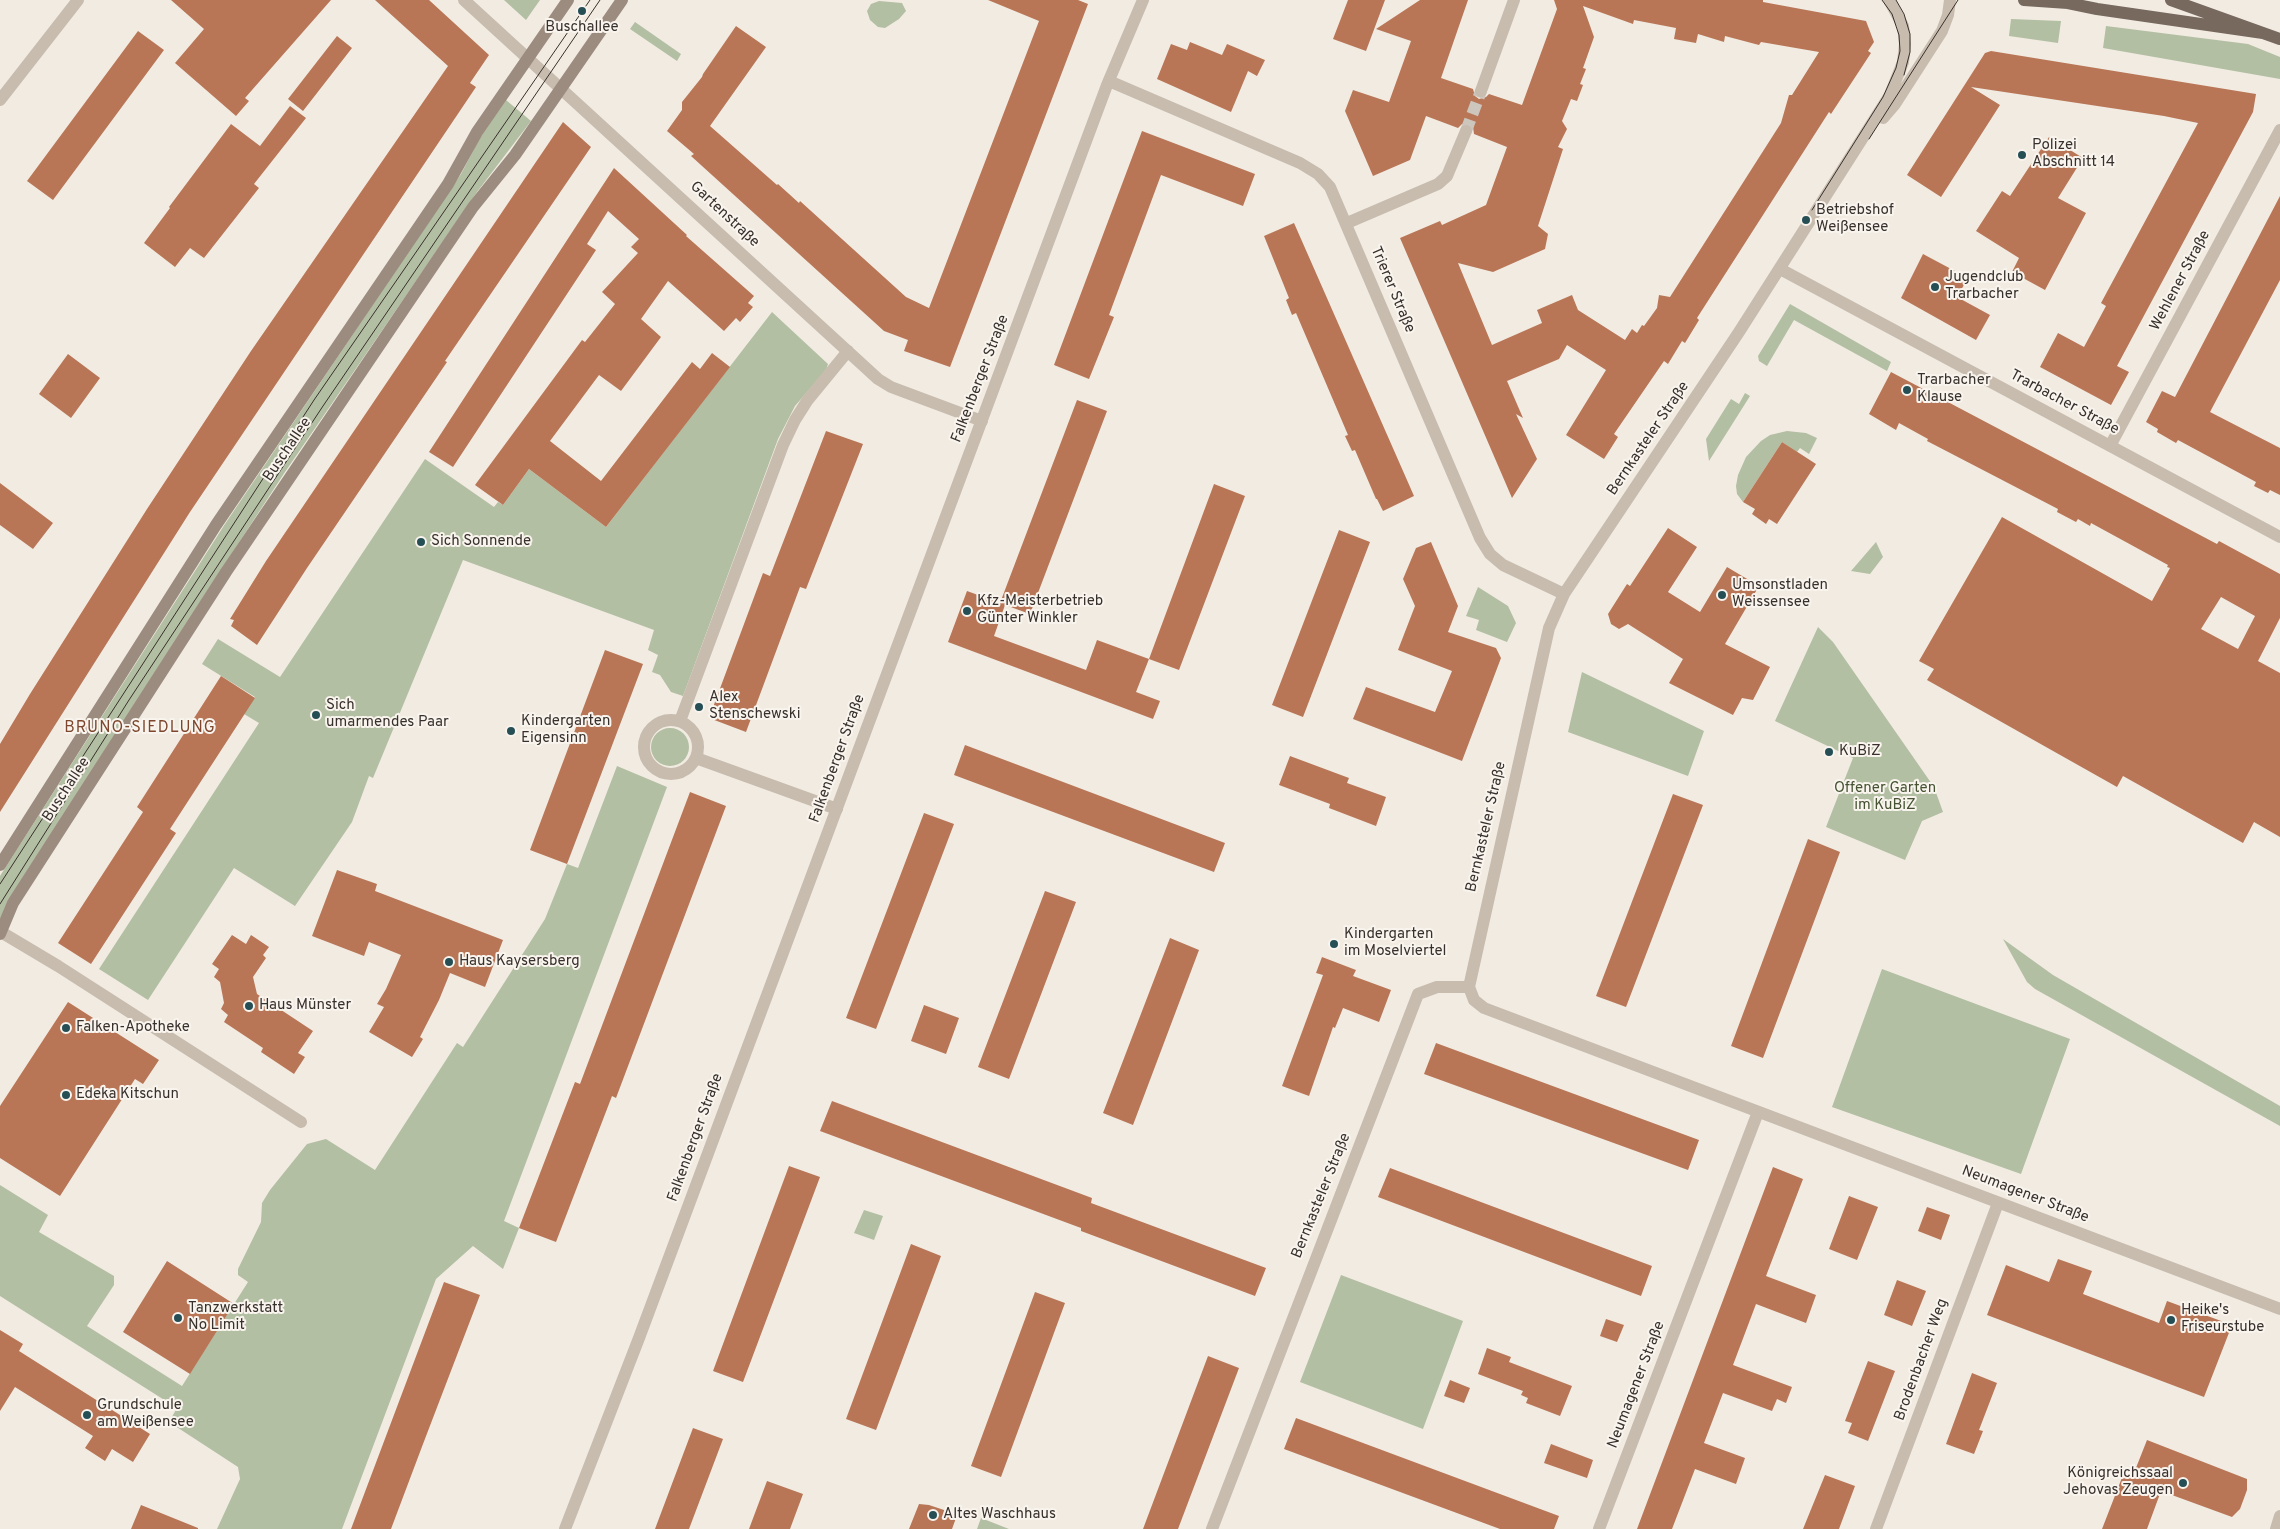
<!DOCTYPE html>
<html>
<head>
<meta charset="utf-8">
<style>
	body { margin:0 }
	canvas { display:block; background:#f1ebe1 }
</style>
</head>
<body>
<canvas width="2280" height="1529"></canvas>
<script>
const c = document.querySelector('canvas').getContext('2d');
c.lineJoin = 'round';
function fill(path, color) { c.fillStyle = color; c.fill(path, 'evenodd'); }
const shape = rows => new Path2D(rows.map(r => 'M' + r).join(''));
function trace(path, color, width, dash) { c.strokeStyle = color; c.lineWidth = width; c.lineCap = dash ? 'butt' : 'round'; c.setLineDash(dash || []); c.stroke(path); }
function drawText(font, color, halo, rows, align = 'center') {
  c.font = font + ' Overpass,sans-serif'; c.lineWidth = 4; c.setLineDash([]); c.textBaseline = 'middle'; c.strokeStyle = halo; c.fillStyle = color; for (const [text, x, y, turn = 0] of rows) {
    c.save(); c.translate(x, y); c.rotate((+turn || 0) * Math.PI / 180); c.textAlign = isNaN(turn) ? turn : align; if (halo) c.strokeText(text, 0, 0); c.fillText(text, 0, 0); c.restore();
  }
}
fill(shape([
	[504,0,540,0,526,20],
	[879,1,902,3,906,11,899,19,885,28,878,27,870,20,867,11,871,4],
	[2011,19,2061,21,2058,43,2009,36],
	[635,22,681,54,677,61,630,29],
	[2106,26,2248,44,2280,57,2280,79,2103,48],
	[506,100,531,121,477,192,285,472,204,596,0,919,0,876,225,524,461,174,480,138],
	[1790,304,1891,362,1887,371,1794,320,1767,366,1759,361,1758,356],
	[772,312,828,364,826,370,795,406,778,439,683,696,671,692,660,675,652,672,658,655,648,650,654,630,463,560,373,778,369,776,352,822,295,906,234,868,148,1000,99,969,259,723,244,714,255,697,202,664,218,639,280,677,425,459,494,507,498,502,503,505,529,469,606,527],
	[1745,393,1750,396,1709,461,1706,439,1731,399,1739,404],
	[1787,431,1806,433,1817,438,1809,454,1800,448,1797,452,1782,442,1743,502,1737,494,1736,486,1738,475,1746,457,1761,441,1770,435],
	[1876,542,1883,557,1870,574,1851,571],
	[1478,587,1508,606,1516,623,1507,642,1476,630,1479,620,1466,616],
	[1818,627,1833,642,1934,787,1943,812,1922,821,1905,860,1826,827,1853,758,1775,721],
	[1582,672,1704,731,1688,776,1568,732],
	'651 747a19 19 0 1 1 38 0a19 19 0 1 1-38 0Z',
	[617,766,667,787,504,1221,519,1228,503,1269,473,1246,436,1279,342,1529,217,1529,240,1479,238,1467,169,1422,177,1408,0,1296,0,1185,48,1215,39,1232,114,1276,114,1285,87,1326,182,1386,248,1282,238,1275,238,1269,261,1222,262,1203,270,1190,307,1144,326,1139,375,1170,457,1043,463,1047,545,919,567,864,578,868],
	[2003,939,2053,975,2280,1106,2280,1126,2035,989,2027,982],
	[1882,969,2070,1039,2021,1174,1832,1107],
	[864,1210,883,1216,874,1240,854,1233],
	[1341,1275,1463,1321,1423,1429,1300,1382],
	[981,1518,1009,1529,977,1529]
]), '#b3bfa3');
fill(shape([
	[171,0,331,0,245,98,249,101,236,116,175,63,204,29],
	[375,0,429,0,489,55,470,83,476,87,190,512,0,812,0,744,30,694,147,509,251,351,448,66],
	[988,0,1078,0,1088,4,950,367,904,351,908,340,884,331,691,156,694,154,667,131,682,110,682,102,702,77,703,74,736,26,766,47,710,126,777,185,778,184,799,203,800,201,906,297,929,308,1039,21],
	[1348,0,1385,0,1366,51,1333,39],
	[1420,0,1468,0,1441,78,1473,89,1475,96,1479,99,1486,97,1489,94,1522,105,1557,9,1554,0,1763,0,1763,2,1866,21,1874,42,1868,51,1871,53,1831,114,1829,112,1697,318,1699,320,1685,343,1682,341,1668,364,1664,361,1614,434,1618,437,1604,459,1566,435,1606,370,1567,345,1559,359,1507,381,1523,418,1516,414,1537,459,1512,498,1400,238,1440,221,1442,225,1486,205,1507,147,1474,134,1473,127,1469,123,1462,124,1458,128,1426,116,1410,160,1373,176,1345,111,1353,90,1389,102,1411,41,1376,29],
	[1583,6,1633,24,1634,20,1676,28,1674,39,1696,43,1698,34,1724,42,1725,36,1759,45,1761,42,1819,52,1792,95,1789,95,1781,123,1670,297,1659,295,1657,308,1644,326,1642,325,1637,333,1632,329,1625,340,1578,310,1572,295,1537,310,1542,323,1492,345,1458,263,1493,272,1545,249,1548,234,1538,226,1563,149,1558,147,1567,129,1562,121,1571,99,1577,101,1583,85,1580,84,1586,69,1583,68,1594,37],
	[138,31,164,50,53,200,27,181],
	[337,36,352,48,303,111,288,99],
	[1190,42,1222,55,1227,44,1265,60,1257,76,1248,71,1231,112,1157,79,1171,44,1187,50],
	[1991,51,2256,94,2253,112,2117,366,2129,372,2111,405,2040,367,2058,333,2084,347,2106,306,2101,303,2198,123,2164,116,1971,87,2000,105,1941,197,1907,175,1985,53],
	[290,106,306,118,254,184,259,188,204,258,190,248,175,267,144,243,170,208,169,207,231,124,260,146],
	[563,122,591,147,445,361,447,362,307,568,257,645,231,626,234,620,230,619,266,561],
	[1142,131,1255,174,1243,206,1161,175,1109,315,1114,317,1089,379,1054,365],
	[2049,137,2083,158,2058,198,2086,213,2045,290,2012,272,2019,258,1976,231,2002,191,2010,196],
	[614,168,687,235,686,236,754,296,748,303,753,307,740,322,736,318,724,331,668,281,641,319,661,337,621,391,599,375,550,441,601,481,692,362,700,369,712,353,730,367,606,527,529,469,503,505,475,485,582,340,585,342,615,304,602,292,638,253,631,247,639,239,608,211,587,244,596,250,453,467,429,452],
	[2280,196,2280,280,2210,412,2280,448,2280,495,2270,490,2268,493,2254,486,2256,482,2178,440,2176,443,2157,432,2158,429,2146,422,2162,391,2175,397],
	[1294,223,1414,496,1383,511,1377,499,1376,499,1355,450,1352,451,1345,436,1348,435,1296,313,1292,315,1286,300,1289,298,1264,236],
	[1923,254,1968,278,1957,297,1990,315,1976,340,1901,298],
	[68,354,100,378,71,418,39,394],
	[1891,372,2217,544,2219,541,2280,574,2280,618,2258,661,2280,673,2280,837,2254,822,2243,843,2123,776,2117,787,1927,680,1934,669,1919,661,2002,517,2152,601,2170,568,2167,567,2168,565,2091,523,2090,526,2078,519,2076,522,2057,512,2058,509,1927,441,1928,439,1899,423,1896,430,1869,414],
	[2221,597,2255,616,2238,649,2201,629],
	[1077,400,1107,411,1030,614,1005,605,994,636,1086,670,1097,640,1149,659,1136,692,1160,701,1153,719,948,642,967,591,1000,603],
	[826,431,863,444,806,589,800,587,746,732,709,718,763,573,770,576],
	[1782,442,1816,464,1777,524,1769,519,1766,524,1752,514,1755,509,1743,502],
	[0,483,53,523,33,549,0,525],
	[1214,484,1245,496,1179,670,1149,659],
	[1668,528,1697,547,1668,592,1700,612,1727,567,1759,586,1725,644,1770,667,1753,700,1742,698,1733,715,1669,683,1683,659,1628,624,1619,629,1611,624,1608,614,1627,584,1630,586],
	[1339,530,1370,542,1303,717,1272,705],
	[1431,542,1458,606,1448,632,1496,648,1501,658,1462,761,1353,719,1366,687,1435,712,1452,671,1398,650,1415,606,1403,579,1416,548],
	[605,650,643,664,567,864,530,850],
	[221,676,255,698,170,829,176,833,91,964,58,943,143,812,137,807],
	[965,745,1225,843,1214,872,954,775],
	[1290,756,1349,778,1347,783,1386,797,1376,826,1329,808,1330,804,1279,785],
	[690,792,726,806,616,1098,612,1096,556,1242,519,1228,575,1082,580,1084],
	[1673,794,1703,805,1626,1007,1596,996],
	[924,813,954,824,876,1029,846,1018],
	[1808,839,1840,852,1763,1058,1731,1046],
	[337,870,377,884,375,891,503,940,485,987,450,973,439,1000,420,1037,423,1039,412,1057,369,1032,384,1007,377,1004,386,989,401,955,369,942,364,956,312,936],
	[1045,891,1076,902,1009,1079,978,1067],
	[232,935,246,944,251,935,269,947,263,955,266,958,253,977,257,994,313,1031,298,1053,305,1057,294,1074,261,1052,263,1048,224,1022,228,1015,221,1009,224,1003,220,982,214,977,219,969,212,964],
	[1170,938,1199,950,1133,1125,1103,1113],
	[1322,957,1356,970,1353,976,1391,990,1379,1022,1343,1008,1335,1028,1333,1027,1309,1096,1282,1086,1323,975,1316,973],
	[68,1002,159,1060,143,1084,135,1079,60,1196,0,1158,0,1106],
	[924,1005,959,1018,946,1054,911,1041],
	[1436,1043,1699,1140,1688,1170,1424,1074],
	[832,1101,1092,1198,1091,1203,1266,1268,1255,1296,1081,1231,1081,1228,820,1131],
	[789,1166,820,1177,743,1382,713,1371],
	[1773,1167,1803,1179,1766,1276,1816,1295,1806,1323,1756,1304,1733,1365,1792,1387,1786,1403,1777,1399,1772,1411,1723,1393,1704,1443,1745,1458,1736,1484,1695,1469,1672,1529,1637,1529],
	[1390,1168,1652,1266,1641,1296,1378,1197],
	[1849,1196,1878,1207,1857,1260,1829,1249],
	[1927,1207,1950,1215,1941,1240,1918,1231],
	[911,1244,941,1256,876,1430,846,1419],
	[2058,1259,2092,1271,2083,1294,2159,1323,2167,1301,2232,1325,2204,1397,1987,1315,2006,1265,2049,1282],
	[167,1261,234,1304,190,1374,123,1332],
	[1897,1280,1926,1291,1912,1326,1884,1315],
	[444,1282,480,1295,423,1444,391,1529,351,1529],
	[1035,1292,1065,1303,1001,1477,971,1466],
	[1606,1319,1624,1325,1617,1342,1600,1336],
	[0,1330,23,1344,19,1351,150,1434,133,1462,112,1449,105,1461,85,1448,93,1436,15,1387,0,1411],
	[1487,1348,1511,1357,1509,1362,1572,1386,1560,1416,1526,1403,1528,1398,1521,1395,1523,1391,1478,1374],
	[1208,1356,1239,1368,1178,1529,1143,1529],
	[1868,1361,1895,1371,1868,1441,1848,1433,1852,1423,1845,1421],
	[1972,1373,1997,1383,1979,1430,1983,1431,1974,1454,1946,1444],
	[1450,1380,1470,1388,1464,1403,1444,1396],
	[1296,1418,1559,1516,1554,1529,1500,1529,1284,1449],
	[693,1428,723,1439,689,1529,655,1529],
	[2147,1440,2247,1479,2247,1490,2240,1509,2232,1517,2161,1491,2147,1529,2102,1529,2123,1475,2132,1478],
	[1551,1444,1593,1460,1587,1478,1544,1463],
	[1825,1475,1855,1486,1839,1529,1803,1529],
	[767,1481,803,1494,790,1529,749,1529],
	[919,1504,929,1505,947,1511,956,1518,952,1529,909,1529],
	[141,1505,198,1528,198,1529,131,1529]
]), '#b97657');
trace(shape([
	[1466,131,1481,91]
]), '#ccc6bd', 12, [12, 6]);
trace(shape([
	[464,0,878,379,891,387,982,421],
	[1109,81,1300,163,1318,174,1330,187,1480,538,1490,554,1503,565,1564,594],
	[1481,91,1514,0],
	[0,100,78,0],
	[1883,118,1895,104,1942,31,1948,15,1950,0],
	[1347,223,1438,184,1447,176,1466,131],
	[1780,269,2280,537],
	[2110,446,2280,130],
	'644 747a27 27 0 1 1 54 0a27 27 0 1 1-54 0Z',
	[680,721,783,445,795,420,807,401,848,351],
	[696,758,837,809],
	[1,932,58,966,301,1122],
	[1469,987,1549,628,1564,594,1739,332,1890,95,1903,62,1905,44,1903,26,1889,0],
	[1469,987,1474,1000,1484,1008,2280,1309],
	[1212,1529,1418,994,1437,987,1469,987],
	[1599,1529,1758,1112],
	[1876,1529,1998,1203]
]), '#c8bcae', 12);
trace(shape([
	[565,1529,639,1338,1107,85,1143,0],
	[2276,1529,2280,1516]
]), '#c8bcae', 12);
trace(shape([
	[0,865,216,525,448,184,477,132,568,0],
	[0,934,13,903,226,572,473,207,515,155,622,0]
]), '#9c8c80', 12);
trace(shape([
	[2024,0,2068,3,2097,9,2263,33],
	[2171,0,2280,39]
]), '#78695f', 12);
trace(shape([
	[1896,0,1904,14,1910,34,1910,52,1904,75],
	[1869,139,1958,0],
	[1812,210,1883,97,1896,68,1900,51,1899,35,1892,14,1882,0],
	[0,884,314,400,590,0],
	[0,904,129,700,323,406,600,0]
]), '#38302c', 1);
for (const [x, y, r, color] of [
	[582,11,5,"#254e55"],
	[2022,155,5,"#254e55"],
	[1806,220,5,"#254e55"],
	[1935,287,5,"#254e55"],
	[1907,390,5,"#254e55"],
	[421,542,5,"#254e55"],
	[1722,595,5,"#254e55"],
	[967,611,5,"#254e55"],
	[699,707,5,"#254e55"],
	[316,715,5,"#254e55"],
	[511,731,5,"#254e55"],
	[1829,752,5,"#254e55"],
	[1334,944,5,"#254e55"],
	[449,962,5,"#254e55"],
	[249,1006,5,"#254e55"],
	[66,1028,5,"#254e55"],
	[66,1095,5,"#254e55"],
	[178,1318,5,"#254e55"],
	[2171,1320,5,"#254e55"],
	[87,1415,5,"#254e55"],
	[2183,1483,5,"#254e55"],
	[933,1515,5,"#254e55"]
]) { const dot = new Path2D(); dot.arc(x, y, r, 0, 2 * Math.PI); c.fillStyle = color; c.fill(dot); trace(dot, '#f9f5ee', 2); }
drawText('15px', '#38302c', '#f9f5ee', [
	["Buschallee",582,28,"center"],
	["Polizei",2032,146],
	["Abschnitt 14",2032,163],
	["Betriebshof",1816,211],
	["Weißensee",1816,228],
	["Jugendclub",1945,278],
	["Trarbacher",1945,295],
	["Trarbacher",1917,381],
	["Klause",1917,398],
	["Sich Sonnende",431,542],
	["Umsonstladen",1732,586],
	["Weissensee",1732,603],
	["Kfz-Meisterbetrieb",977,602],
	["Günter Winkler",977,619],
	["Alex",709,698],
	["Stenschewski",709,715],
	["Sich",326,706],
	["umarmendes Paar",326,723],
	["Kindergarten",521,722],
	["Eigensinn",521,739],
	["KuBiZ",1839,752],
	["Kindergarten",1344,935],
	["im Moselviertel",1344,952],
	["Haus Kaysersberg",459,962],
	["Haus Münster",259,1006],
	["Falken-Apotheke",76,1028],
	["Edeka Kitschun",76,1095],
	["Tanzwerkstatt",188,1309],
	["No Limit",188,1326],
	["Heike's",2181,1311],
	["Friseurstube",2181,1328],
	["Grundschule",97,1406],
	["am Weißensee",97,1423],
	["Königreichssaal",2173,1474,"right"],
	["Jehovas Zeugen",2173,1491,"right"],
	["Altes Waschhaus",943,1515]
], 'left');
drawText('15px', '#38302c', '#f9f5ee', [
	["Gartenstraße",724,215,43],
	["Wehlener Straße",2181,281,-62],
	["Trierer Straße",1392,290,67],
	["Falkenberger Straße",981,379,-69],
	["Trarbacher Straße",2064,403,28],
	["Bernkasteler Straße",1649,439,-56],
	["Buschallee",288,450,-56],
	["Falkenberger Straße",838,759,-70],
	["Buschallee",67,790,-57],
	["Bernkasteler Straße",1487,827,-77],
	["Falkenberger Straße",696,1138,-70],
	["Neumagener Straße",2025,1195,21],
	["Bernkasteler Straße",1322,1196,-68],
	["Brodenbacher Weg",1922,1360,-70],
	["Neumagener Straße",1637,1385,-69]
]);
drawText('15px', '#455332', '#f9f5ee', [
	["Offener Garten",1885,789],
	["im KuBiZ",1885,806]
]);
c.letterSpacing = '1px';
drawText('16px', '#7e472d', '#f9f5ee', [
	["BRUNO-SIEDLUNG",140,729]
]);
c.letterSpacing = '0px';
</script>
</body>
</html>
